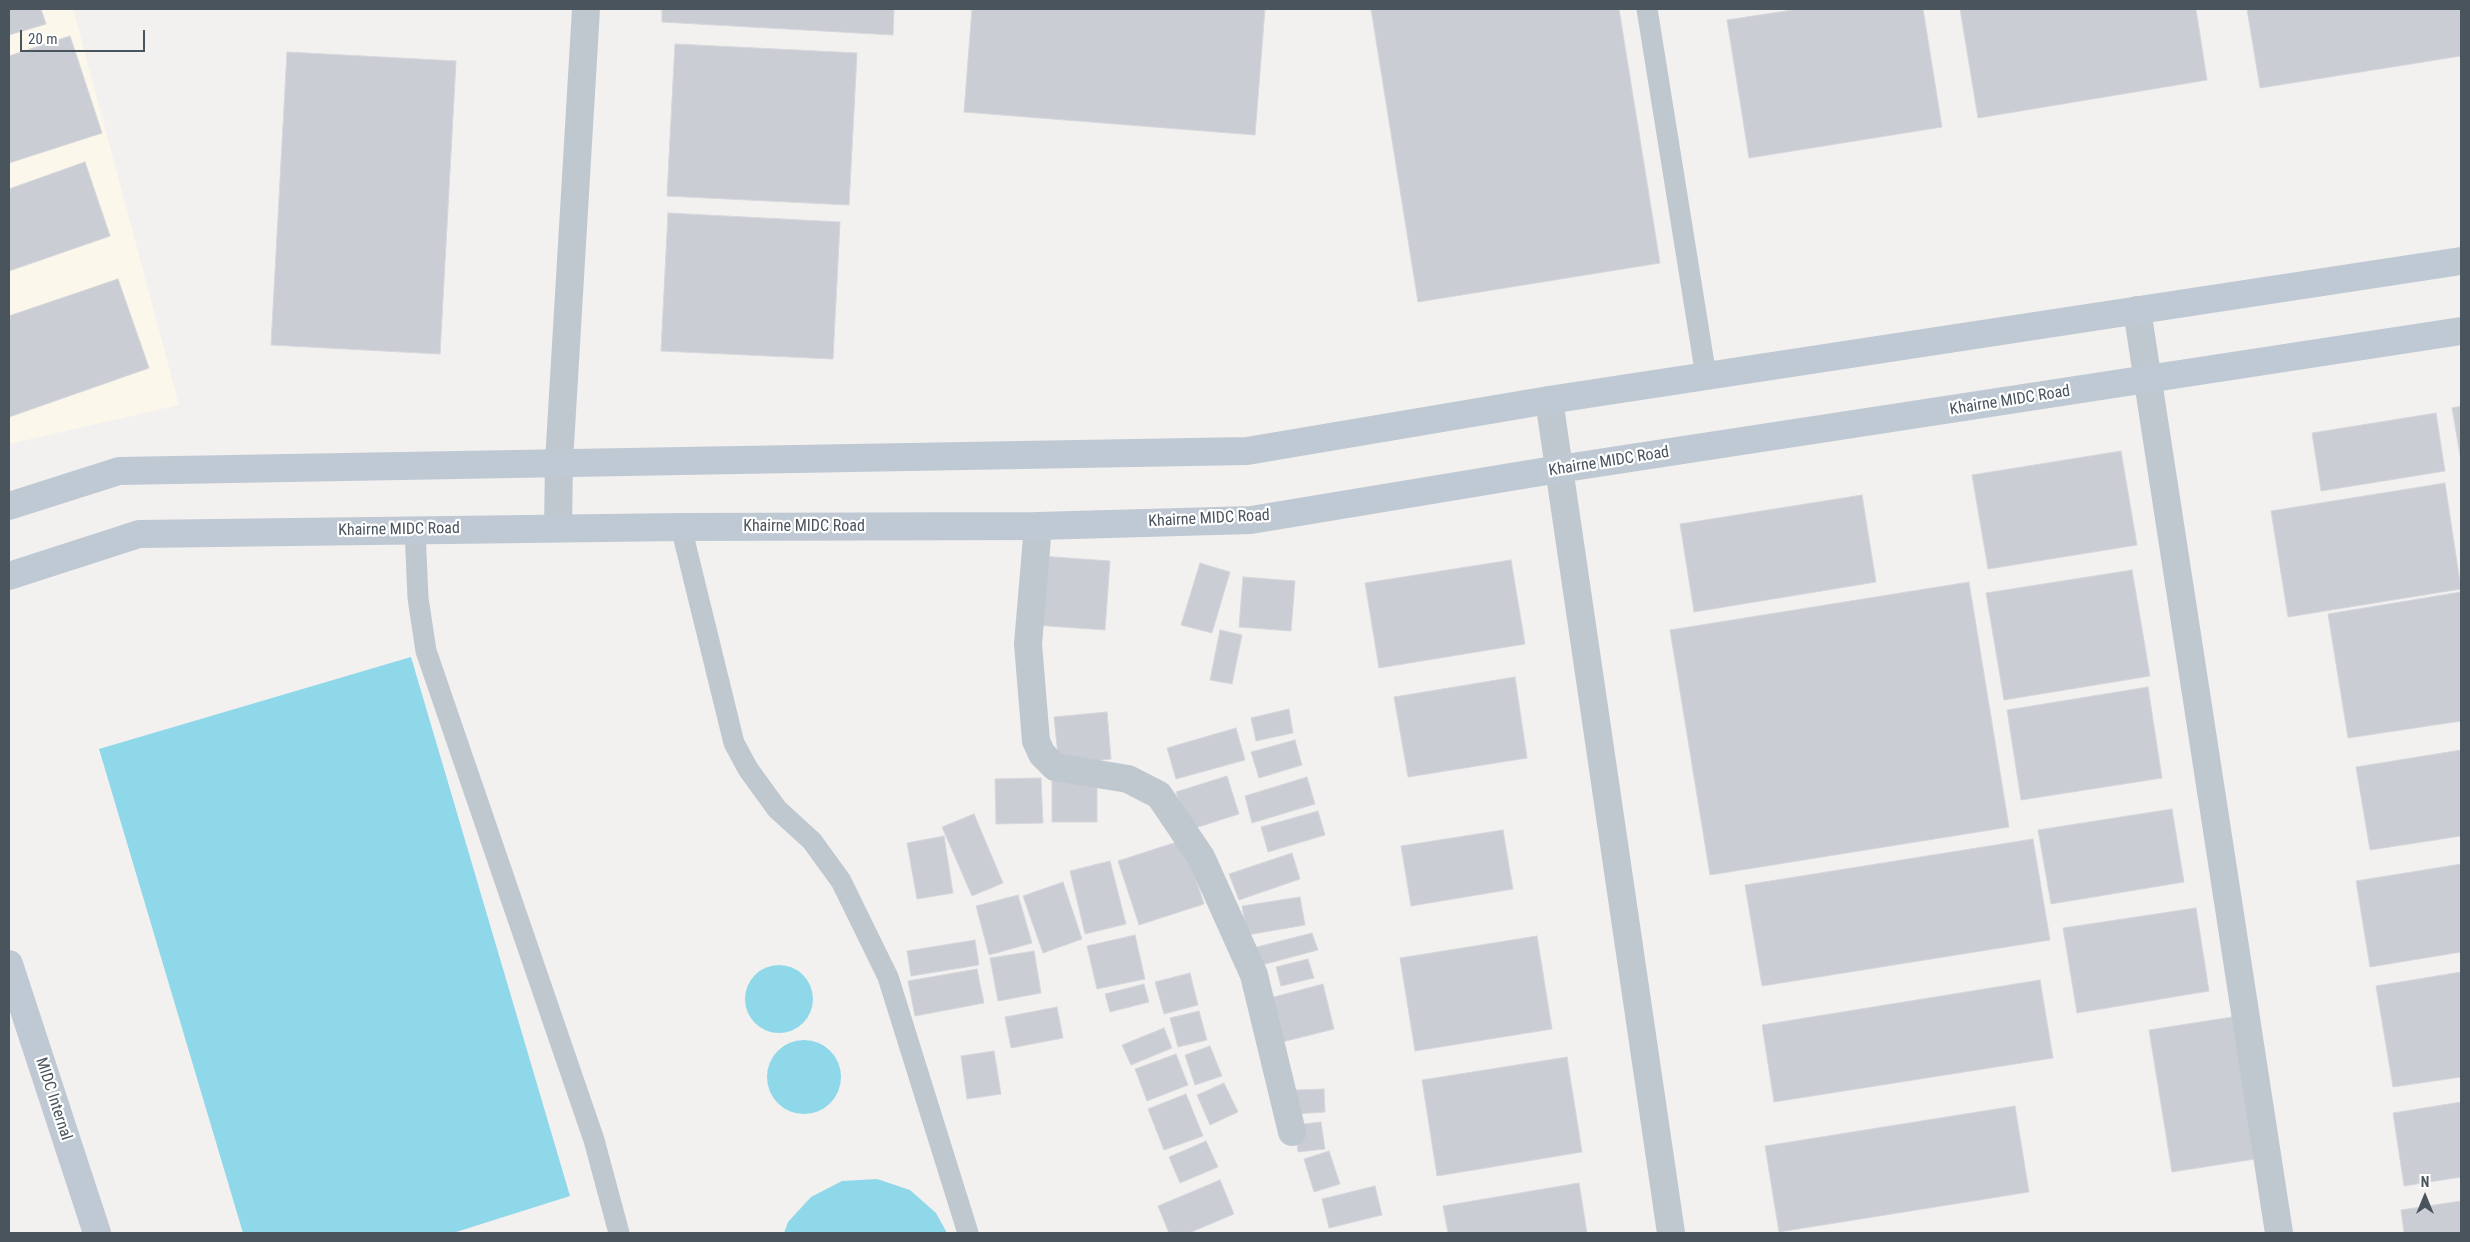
<!DOCTYPE html>
<html>
<head>
<meta charset="utf-8">
<style>
	body { margin:0 }
	#map { position:relative; width:2470px; height:1242px; overflow:hidden; background:#f3f0f0; font-family:"Roboto Condensed",sans-serif }
	canvas { display:block }
	.frame { position:absolute; inset:0; border:10px solid #49545d; pointer-events:none }
	.north { position:absolute; left:2400px; top:1172px; width:50px; height:50px; -webkit-text-stroke:4px #fff; paint-order:stroke; rotate:0deg; font-size:14px; font-weight:700; line-height:20px; text-align:center; color:#49545d }
	.north::after { content:''; display:block; margin:auto; width:18px; height:22px; background:#49545d; clip-path:polygon(50% 0,100% 100%,50% 72%,0 100%) }
	.scale { position:absolute; left:20px; top:30px; width:125px; height:22px; box-sizing:border-box; border:2px solid #49545d; border-top:0; padding-left:6px; font-size:15px; line-height:18px; white-space:nowrap; color:#49545d; -webkit-text-stroke:4px #fff; paint-order:stroke }
</style>
</head>
<body>
<div id="map">
<canvas width="2470" height="1242"></canvas>
<div class="frame"></div>
<div class="north">N</div>
<div class="scale">20 m</div>
</div>
<script>
const c = document.querySelector('canvas').getContext('2d');
c.lineJoin = 'round';
function fill(path, color) { c.fillStyle = color; c.fill(path, 'evenodd'); }
const shape = rows => new Path2D(rows.map(r => 'M' + r).join(''));
function trace(path, color, width, dash) { c.strokeStyle = color; c.lineWidth = width; c.lineCap = dash ? 'butt' : 'round'; c.setLineDash(dash || []); c.stroke(path); }
function drawText(font, color, halo, rows, align = 'center') {
  c.font = font + ' "Roboto Condensed",sans-serif'; c.lineWidth = 4.5; c.setLineDash([]); c.textBaseline = 'middle'; c.strokeStyle = halo; c.fillStyle = color; for (const [text, x, y, turn = 0] of rows) {
    c.save(); c.translate(x, y); c.rotate((+turn || 0) * Math.PI / 180); c.textAlign = isNaN(turn) ? turn : align; if (halo) c.strokeText(text, 0, 0); c.fillText(text, 0, 0); c.restore();
  }
}
fill(shape([
	[9,9,73,9,179,405,9,444]
]), '#fcf7eb');
fill(shape([
	[411,657,570,1196,453,1233,243,1233,99,749],
	'745 999a34 34 0 1 1 68 0a34 34 0 1 1-68 0Z',
	'767 1077a37 37 0 1 1 74 0a37 37 0 1 1-74 0Z',
	[877,1179,910,1190,936,1213,947,1233,784,1233,788,1222,811,1197,842,1181]
]), '#8fd8ea');
const building = shape([
	[9,9,41,9,46,24,9,35,9,9],
	[662,9,894,9,893,35,662,22,662,9],
	[972,9,1265,9,1255,135,964,112,972,9],
	[1371,9,1619,9,1660,263,1418,302,1371,9],
	[1799,9,1923,9,1942,127,1749,158,1727,20,1799,9],
	[1960,9,2196,9,2207,80,1978,118,1960,9],
	[2247,9,2461,9,2461,56,2260,88,2247,9],
	[70,36,102,133,9,163,9,56,70,36],
	[675,44,857,53,849,205,667,196,675,44],
	[287,52,456,61,440,354,271,345,287,52],
	[85,162,110,236,9,271,9,189,85,162],
	[668,213,840,222,833,359,661,351,668,213],
	[118,279,149,368,9,417,9,316,118,279],
	[2461,406,2461,461,2452,408,2461,406],
	[2436,413,2445,471,2321,491,2312,433,2436,413],
	[2121,451,2137,545,1988,569,1972,475,2121,451],
	[2445,483,2461,589,2288,617,2271,511,2445,483],
	[1862,495,1876,582,1694,612,1680,524,1862,495],
	[1040,556,1110,561,1105,630,1034,625,1040,556],
	[1511,560,1525,644,1379,668,1365,583,1511,560],
	[1200,563,1230,572,1212,633,1181,625,1200,563],
	[2132,570,2150,676,2004,700,1986,593,2132,570],
	[1243,577,1295,581,1291,631,1239,627,1243,577],
	[1969,582,2009,827,1710,875,1670,630,1969,582],
	[2461,592,2461,721,2348,738,2328,614,2461,592],
	[1220,630,1242,635,1232,684,1210,680,1220,630],
	[1515,677,1527,758,1408,777,1394,697,1515,677],
	[2148,687,2162,778,2021,800,2007,710,2148,687],
	[1289,709,1293,733,1256,741,1251,718,1289,709],
	[1107,712,1111,759,1059,765,1054,717,1107,712],
	[1236,728,1245,760,1176,779,1167,748,1236,728],
	[1295,740,1302,765,1259,778,1251,752,1295,740],
	[2461,750,2461,836,2370,850,2356,767,2461,750],
	[1227,776,1239,814,1189,830,1176,792,1227,776],
	[1307,777,1315,804,1252,823,1245,796,1307,777],
	[1041,778,1043,823,996,824,995,779,1041,778],
	[1052,778,1097,778,1097,822,1052,822,1052,778],
	[2172,809,2184,882,2051,904,2038,830,2172,809],
	[1318,811,1325,835,1268,852,1261,827,1318,811],
	[974,814,1003,883,972,896,942,827,974,814],
	[1503,830,1513,889,1411,906,1401,846,1503,830],
	[944,836,953,893,917,899,907,843,944,836],
	[2033,839,2050,940,1762,986,1745,885,2033,839],
	[1183,840,1204,904,1139,925,1118,861,1183,840],
	[1292,853,1300,879,1239,900,1229,874,1292,853],
	[1110,861,1126,924,1085,934,1070,871,1110,861],
	[2461,864,2461,952,2370,967,2356,881,2461,864],
	[1063,882,1082,939,1043,953,1023,896,1063,882],
	[1018,895,1032,943,989,955,976,906,1018,895],
	[1300,897,1305,925,1247,935,1242,906,1300,897],
	[2196,908,2209,991,2077,1013,2063,928,2196,908],
	[1312,933,1318,950,1258,966,1253,948,1312,933],
	[1135,935,1145,979,1097,989,1087,946,1135,935],
	[1537,936,1552,1029,1415,1051,1400,958,1537,936],
	[975,940,979,965,911,976,907,951,975,940],
	[1034,951,1041,993,998,1001,990,958,1034,951],
	[1308,959,1314,978,1281,986,1276,967,1308,959],
	[977,969,984,1003,915,1016,908,981,977,969],
	[2461,972,2461,1077,2393,1087,2376,986,2461,972],
	[1190,973,1198,1005,1164,1014,1155,982,1190,973],
	[2040,980,2053,1058,1774,1102,1762,1025,2040,980],
	[1144,984,1149,1002,1110,1012,1105,994,1144,984],
	[1323,984,1334,1029,1282,1042,1270,998,1323,984],
	[1057,1007,1063,1038,1011,1048,1005,1017,1057,1007],
	[1199,1011,1207,1040,1178,1047,1170,1018,1199,1011],
	[2232,1017,2255,1159,2172,1172,2149,1030,2232,1017],
	[1164,1028,1172,1048,1131,1065,1122,1045,1164,1028],
	[1210,1046,1222,1076,1195,1085,1185,1055,1210,1046],
	[994,1051,1001,1094,967,1099,961,1056,994,1051],
	[1176,1054,1188,1085,1147,1101,1135,1069,1176,1054],
	[1567,1057,1582,1152,1437,1176,1422,1080,1567,1057],
	[1224,1083,1238,1112,1210,1125,1197,1095,1224,1083],
	[1324,1089,1325,1112,1295,1114,1294,1090,1324,1089],
	[1186,1094,1203,1136,1164,1150,1148,1109,1186,1094],
	[2461,1102,2461,1177,2404,1186,2393,1113,2461,1102],
	[2015,1106,2029,1192,1779,1232,1765,1146,2015,1106],
	[1321,1122,1325,1149,1298,1152,1295,1125,1321,1122],
	[1206,1141,1218,1167,1180,1183,1169,1157,1206,1141],
	[1329,1151,1340,1184,1314,1192,1304,1159,1329,1151],
	[1220,1180,1234,1214,1189,1233,1169,1233,1158,1206,1220,1180],
	[1579,1183,1587,1233,1448,1233,1443,1206,1579,1183],
	[1375,1186,1382,1215,1329,1228,1322,1199,1375,1186],
	[2461,1201,2461,1233,2404,1233,2401,1210,2461,1201]
]);
fill(building, '#cacdd3');
trace(building, '#d5d7dc', 1);
trace(shape([
	[1647,9,1706,376],
	[681,527,734,743,748,769,777,809,812,841,841,881,888,977,968,1233],
	[415,530,418,598,426,651,594,1140,619,1233]
]), '#bfc8cf', 21);
trace(shape([
	[2137,310,2279,1233],
	[1549,400,1671,1233],
	[1038,526,1028,644,1036,741,1042,754,1055,767,1128,779,1159,795,1201,857,1254,975,1292,1132],
	[558,528,559,462,586,9]
]), '#bfc8cf', 28);
trace(shape([
	[9,506,119,471,1247,451,1549,400,2461,261],
	[9,576,139,534,681,527,1038,526,1251,520,1559,469,2461,331],
	[9,964,97,1233]
]), '#bfc9d3', 28);
drawText('16px', '#49545d', '#fff', [
	["Khairne MIDC Road",2010,401,-9],
	["Khairne MIDC Road",1609,462,-9],
	["Khairne MIDC Road",1209,519,-3],
	["Khairne MIDC Road",804,527],
	["Khairne MIDC Road",399,530,-1],
	["MIDC Internal",53,1099,72]
]);
</script>
</body>
</html>
